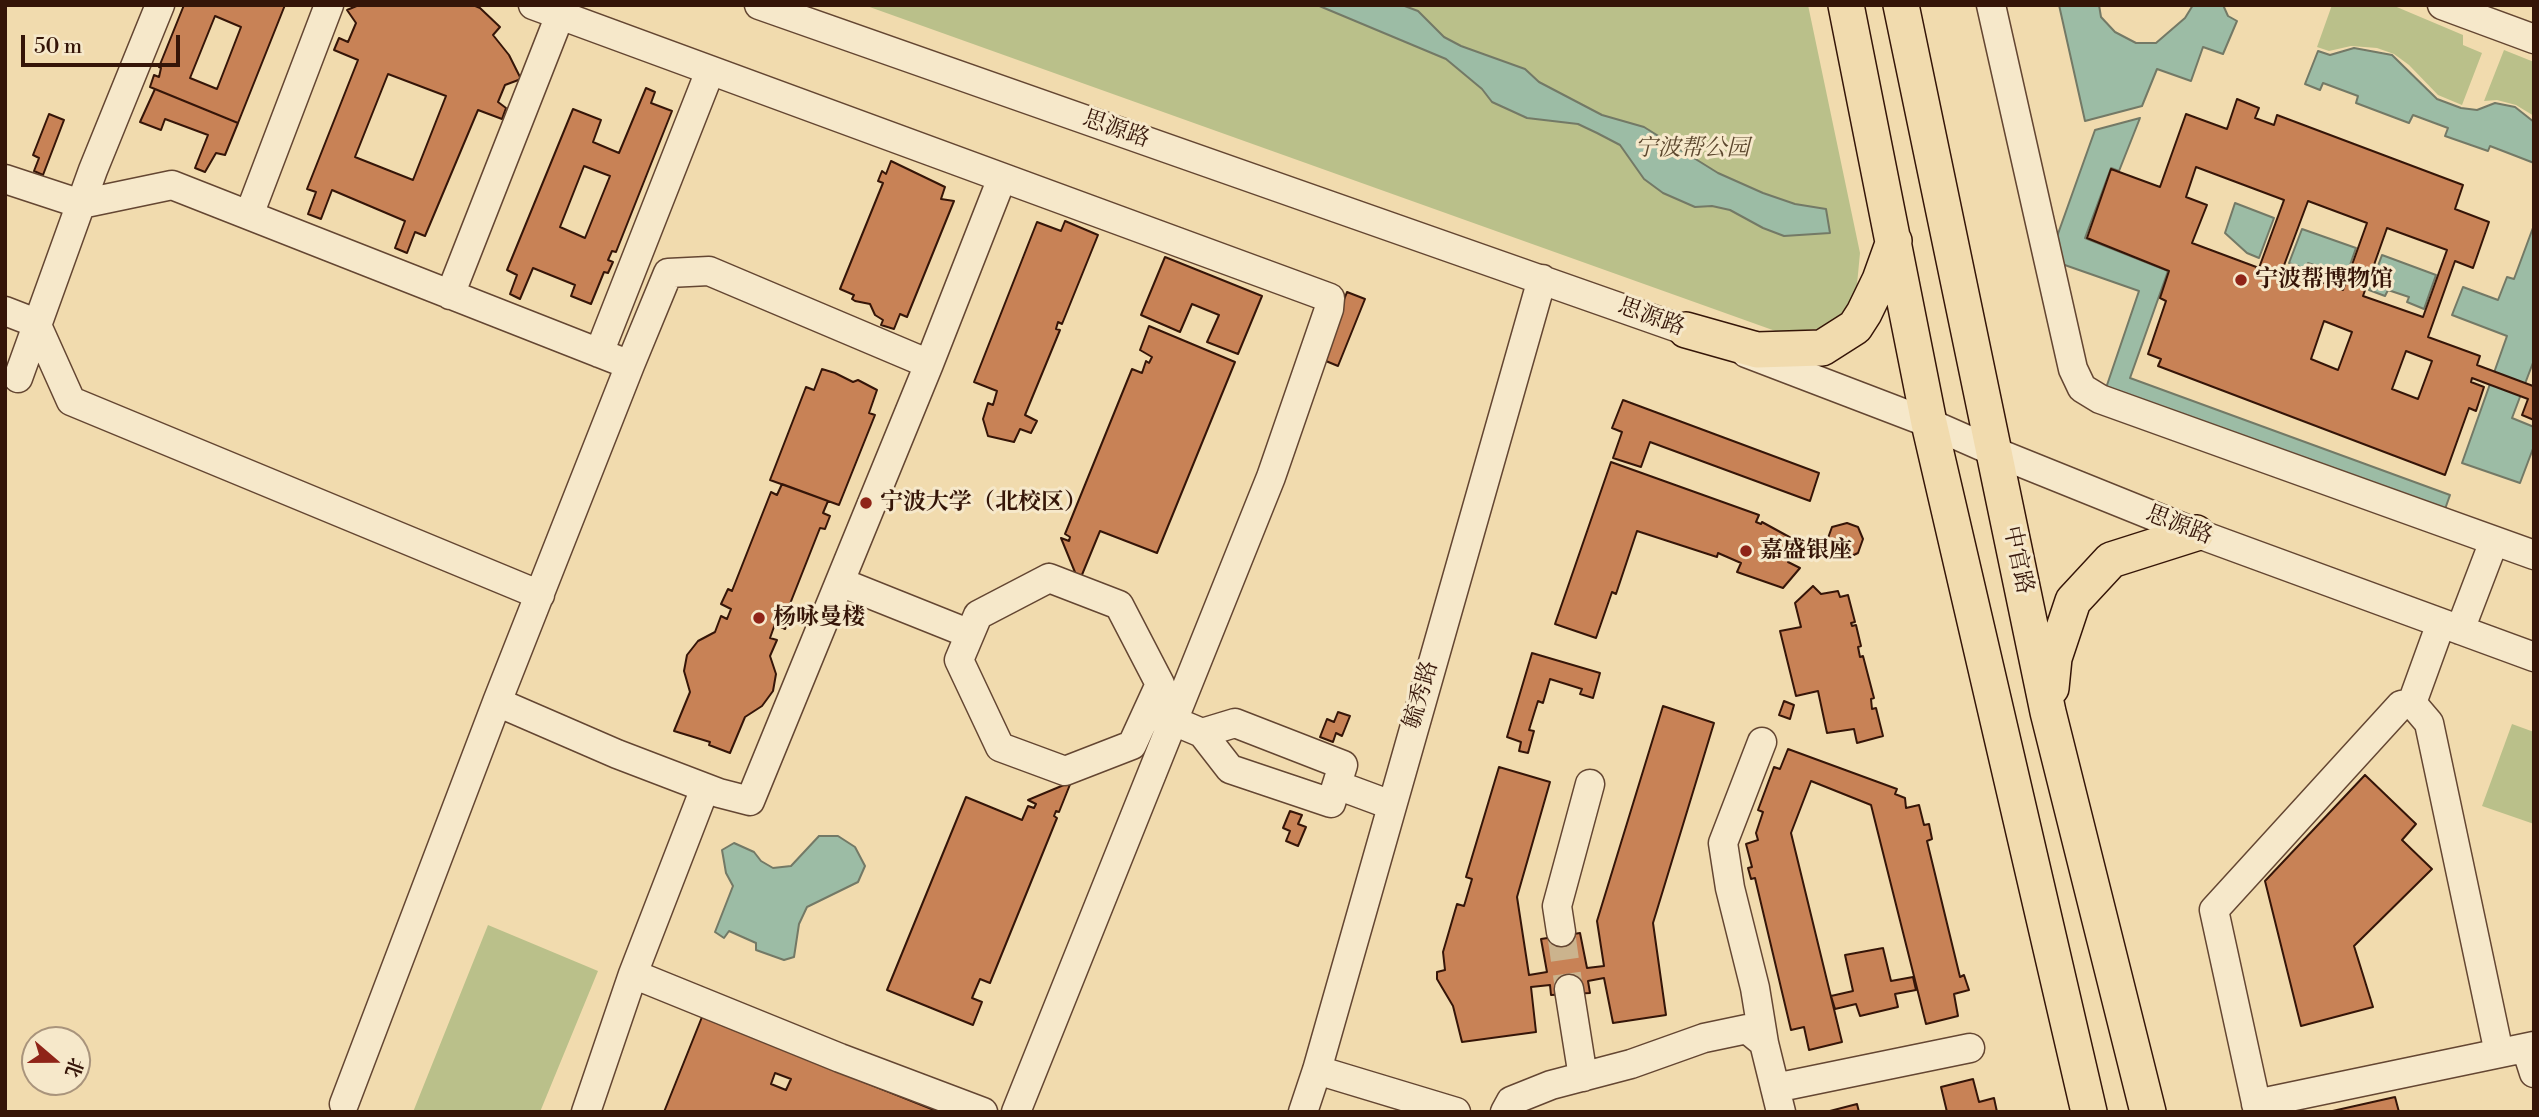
<!DOCTYPE html>
<html>
<head>
<meta charset="utf-8">
<style>
	body { margin:0 }
	#map { position:relative; width:2539px; height:1117px; overflow:hidden; background:#f1dbae; font-family:"Libre Bodoni","Noto Serif SC",serif }
	canvas { display:block }
	.frame { position:absolute; inset:0; border:7px solid #351508; pointer-events:none }
	.north { position:absolute; left:21px; top:1026px; width:70px; height:70px; box-sizing:border-box; background:#f6e8ca; border:2px solid #a9947c; border-radius:50%; rotate:110deg; font-size:19px; font-weight:700; line-height:28px; text-align:center; color:#351508 }
	.north::after { content:''; display:block; margin:auto; width:24px; height:32px; background:#8f2418; clip-path:polygon(50% 0,100% 100%,50% 72%,0 100%) }
	.scale { position:absolute; left:21px; top:35px; width:159px; height:32px; box-sizing:border-box; border:4px solid #351508; border-top:0; padding-left:9px; font-size:21px; line-height:24px; white-space:nowrap; color:#351508; -webkit-text-stroke:5px #f6e8ca; paint-order:stroke }
</style>
</head>
<body>
<div id="map">
<canvas width="2539" height="1117"></canvas>
<div class="frame"></div>
<div class="north">北</div>
<div class="scale">50 m</div>
</div>
<script>
const c = document.querySelector('canvas').getContext('2d');
c.lineJoin = 'round';
function fill(path, color) { c.fillStyle = color; c.fill(path, 'evenodd'); }
const shape = rows => new Path2D(rows.map(r => 'M' + r).join(''));
function trace(path, color, width, dash) { c.strokeStyle = color; c.lineWidth = width; c.lineCap = dash ? 'butt' : 'round'; c.setLineDash(dash || []); c.stroke(path); }
function drawText(font, color, halo, rows, align = 'center') {
  c.font = font + ' "Libre Bodoni","Noto Serif SC",serif'; c.lineWidth = 6; c.setLineDash([]); c.textBaseline = 'middle'; c.strokeStyle = halo; c.fillStyle = color; for (const [text, x, y, turn = 0] of rows) {
    c.save(); c.translate(x, y); c.rotate((+turn || 0) * Math.PI / 180); c.textAlign = isNaN(turn) ? turn : align; if (halo) c.strokeText(text, 0, 0); c.fillText(text, 0, 0); c.restore();
  }
}
fill(shape([
	[864,5,1808,5,1860,253,1856,295,1833,327,1781,333],
	[2332,5,2392,5,2463,35,2463,45,2482,53,2462,105,2438,95,2409,65,2394,54,2377,48,2351,46,2329,51,2317,47],
	[2504,50,2534,62,2534,116,2516,105,2497,100,2484,101],
	[2512,724,2534,732,2534,824,2482,806],
	[488,925,598,971,540,1112,413,1112]
]), '#bac08a');
const water = shape([
	[1317,5,1402,5,1418,11,1444,37,1461,46,1525,69,1539,82,1602,115,1644,127,1718,173,1763,193,1795,204,1826,209,1830,233,1784,236,1763,228,1730,210,1712,206,1695,207,1663,193,1644,179,1620,145,1597,133,1578,124,1527,118,1492,102,1482,89,1446,59,1317,5],
	[2059,5,2099,5,2101,17,2115,32,2136,43,2156,43,2185,18,2193,5,2223,5,2228,16,2237,21,2223,54,2203,47,2191,81,2157,69,2142,106,2085,121,2059,5],
	[2354,48,2392,55,2437,99,2461,108,2477,110,2495,103,2515,107,2534,122,2534,163,2490,146,2488,151,2445,136,2448,128,2413,115,2409,123,2356,103,2358,96,2323,83,2320,90,2305,84,2318,51,2330,55,2354,48],
	[2140,118,2119,171,2111,168,2085,238,2168,271,2130,378,2450,495,2444,512,2106,388,2139,291,2059,263,2054,245,2095,130,2140,118],
	[2235,203,2274,218,2259,258,2247,253,2225,233,2235,203],
	[2534,225,2534,360,2512,418,2534,427,2534,446,2520,483,2462,463,2507,336,2452,315,2463,287,2498,300,2507,277,2514,279,2534,225],
	[2302,229,2356,248,2344,282,2327,276,2329,270,2308,263,2305,269,2289,263,2302,229],
	[2382,255,2436,275,2424,309,2407,302,2409,297,2388,290,2385,296,2369,290,2382,255],
	[819,836,838,836,855,847,865,866,858,882,807,907,799,924,794,957,784,960,756,950,756,943,729,931,724,938,715,932,733,886,726,873,722,850,734,843,754,852,761,861,773,868,791,866,819,836]
]);
fill(water, '#9cbca5');
trace(water, '#737966', 2);
const building = shape([
	[184,5,285,5,238,123,150,87,154,75,159,77,161,68,159,67,184,5],
	[215,16,241,27,217,89,190,78,215,16],
	[359,5,473,5,480,8,500,27,493,35,509,55,521,79,505,85,498,102,506,108,502,119,478,110,425,236,415,232,407,253,395,248,405,221,332,190,321,219,308,214,316,192,307,189,358,60,334,50,339,38,348,42,356,23,347,10,359,5],
	[388,74,446,96,413,180,355,157,388,74],
	[646,88,655,92,651,103,672,111,616,252,612,251,608,260,613,262,608,273,604,272,591,304,571,296,575,285,533,268,520,299,510,294,517,275,507,270,573,109,601,120,593,142,619,153,646,88],
	[584,166,610,176,585,238,560,227,584,166],
	[155,89,238,123,225,155,216,153,205,172,195,168,208,135,165,119,161,130,140,122,155,89],
	[2237,99,2259,108,2255,118,2274,125,2277,115,2463,185,2455,209,2489,222,2473,268,2455,261,2428,337,2480,356,2477,365,2533,386,2534,384,2534,420,2522,415,2528,399,2472,378,2471,382,2484,387,2476,411,2469,408,2445,475,2158,366,2161,359,2148,354,2166,301,2160,298,2169,271,2087,238,2111,169,2160,187,2186,114,2227,129,2237,99],
	[2196,167,2284,200,2259,268,2192,243,2207,205,2186,197,2196,167],
	[2308,201,2367,223,2343,290,2283,268,2308,201],
	[2387,228,2447,250,2423,317,2363,296,2387,228],
	[2324,321,2352,332,2338,370,2311,359,2324,321],
	[2406,351,2432,361,2418,399,2392,389,2406,351],
	[49,114,64,120,43,175,34,171,39,158,33,155,49,114],
	[891,161,945,187,941,199,954,201,907,317,900,314,894,329,881,325,883,320,875,315,870,304,855,301,852,299,854,295,840,289,883,183,878,181,882,171,886,174,891,161],
	[1065,221,1098,235,1062,324,1058,322,1056,329,1060,330,1025,415,1037,421,1031,433,1020,429,1014,442,988,436,983,419,988,403,993,405,997,391,974,382,1037,222,1061,231,1065,221],
	[1165,257,1262,296,1238,354,1207,342,1219,315,1192,304,1180,332,1141,315,1165,257],
	[1347,292,1365,299,1338,366,1321,359,1347,292],
	[1149,326,1235,362,1157,553,1100,531,1079,582,1061,538,1069,541,1070,537,1065,534,1132,369,1142,373,1146,361,1149,363,1152,357,1140,350,1149,326],
	[822,369,835,373,853,382,858,380,877,390,869,413,875,415,839,505,770,480,806,387,814,390,822,369],
	[1623,400,1819,473,1810,501,1650,442,1641,467,1613,458,1622,432,1612,428,1623,400],
	[1611,462,1759,515,1756,522,1761,524,1762,522,1793,539,1789,546,1794,549,1788,562,1800,568,1783,588,1737,572,1741,563,1718,553,1717,557,1637,531,1616,594,1612,592,1596,638,1555,624,1611,462],
	[782,484,828,501,823,513,830,516,825,529,820,528,786,614,791,616,785,629,775,624,770,638,777,640,770,656,776,674,773,691,762,706,745,717,730,753,709,745,710,742,674,731,690,692,684,671,687,655,698,641,715,632,721,616,727,619,731,609,721,604,728,589,732,591,771,492,777,495,782,484],
	[1847,523,1858,527,1863,539,1858,553,1845,559,1833,553,1828,538,1832,527,1847,523],
	[1813,586,1821,594,1838,591,1840,597,1848,595,1855,622,1851,623,1852,626,1856,625,1861,646,1858,647,1860,657,1863,656,1874,698,1871,699,1872,709,1876,708,1883,736,1857,743,1854,729,1827,733,1818,691,1796,696,1780,631,1801,627,1795,603,1813,586],
	[1532,653,1600,673,1593,698,1580,694,1582,689,1550,679,1543,703,1538,701,1529,730,1534,731,1528,753,1519,751,1521,742,1507,737,1532,653],
	[1784,701,1794,705,1790,719,1779,715,1784,701],
	[1663,706,1714,723,1653,923,1666,1015,1613,1023,1604,978,1588,981,1590,993,1551,995,1550,985,1531,987,1536,1032,1462,1042,1453,1006,1437,979,1437,972,1445,970,1443,952,1457,904,1464,906,1472,879,1466,877,1499,767,1550,782,1517,897,1529,975,1547,972,1541,939,1580,933,1587,968,1604,966,1597,921,1663,706],
	[1338,712,1350,716,1342,736,1336,733,1333,742,1320,737,1327,719,1334,722,1338,712],
	[1788,749,1897,789,1895,794,1905,798,1906,808,1919,805,1924,825,1929,824,1932,839,1927,841,1960,977,1964,975,1969,990,1954,994,1958,1016,1926,1024,1871,805,1811,781,1791,833,1842,1042,1809,1050,1804,1027,1791,1030,1755,878,1751,879,1748,868,1752,867,1746,844,1758,840,1756,833,1763,812,1758,810,1774,767,1780,769,1788,749],
	[2365,775,2416,824,2402,840,2432,869,2354,946,2373,1007,2301,1026,2265,881,2365,775],
	[1071,782,1059,812,1056,811,1054,816,1057,818,990,983,980,979,972,998,982,1002,973,1025,887,990,966,797,1022,820,1028,806,1034,808,1036,804,1028,800,1071,782],
	[1290,811,1302,815,1298,824,1306,827,1298,846,1286,841,1290,831,1283,828,1290,811],
	[1883,948,1891,981,1913,977,1916,990,1895,994,1898,1007,1860,1016,1856,1004,1835,1009,1831,996,1853,991,1845,955,1883,948],
	[702,1017,939,1112,664,1112,702,1017],
	[775,1073,791,1079,786,1090,771,1084,775,1073],
	[1973,1079,1979,1102,1994,1098,1997,1112,1947,1112,1941,1087,1973,1079],
	[2395,1097,2399,1112,2328,1112,2395,1097],
	[1857,1104,1859,1112,1826,1112,1857,1104]
]);
fill(building, '#c88256');
trace(building, '#351508', 2);
trace(shape([
	[1561,932,1569,989]
]), '#cbb38d', 28, [28, 14]);
const minor = shape([
	[533,5,1330,298,1329,309,1271,477,1016,1112],
	[759,5,1704,337],
	[1991,5,2073,369,2082,388,2100,399,2534,555],
	[2442,5,2534,39],
	[5,179,81,204,172,185,630,365],
	[249,215,329,5],
	[709,271,929,364,750,801,719,793,617,754,497,702,630,365,668,273,709,271],
	[450,295,560,15],
	[5,311,36,323,71,401,540,595],
	[599,353,710,71],
	[1746,353,1929,423,1995,452,2196,533,2534,657],
	[929,364,1002,178],
	[18,378,93,170,160,5],
	[1049,578,1119,605,1160,684,1132,745,1065,771,1000,747,959,660,978,615,1049,578],
	[840,582,970,634],
	[2460,630,2494,541],
	[2412,703,2441,623],
	[1157,714,1202,733,1235,723,1343,765,1331,803,1230,769,1202,733],
	[1762,742,1723,843,1730,888,1755,988,1764,1043],
	[1337,785,1391,805],
	[1561,932,1557,906,1590,784],
	[633,974,840,1058,983,1112],
	[1569,989,1583,1077],
	[2526,1048,2534,1073],
	[1317,1070,1456,1112],
	[1775,1088,1970,1048],
	[344,1104,497,702],
	[2256,1104,2534,1046],
	[586,1112,633,974,705,788],
	[1303,1112,1317,1070,1542,279],
	[1505,1112,1511,1101,1551,1085,1631,1064,1704,1038,1747,1029,1764,1043,1781,1112],
	[2258,1112,2214,910,2401,705,2412,703,2429,723,2499,1053]
]);
const major = shape([
	[1846,5,1929,423,2089,1112],
	[1901,5,2048,712,2148,1112],
	[1686,330,1757,350,1822,348,1855,327,1864,313,1880,280,1894,241],
	[2051,688,2054,658,2073,601,2111,560,2196,533]
]);
trace(minor, '#644632', 31);
trace(major, '#351508', 38);
trace(minor, '#f6e8ca', 28);
trace(major, '#f1dbae', 35);
for (const [x, y, r, color] of [
	[2241,280,7,"#8f2418"],
	[866,503,7,"#8f2418"],
	[1746,551,7,"#8f2418"],
	[759,618,7,"#8f2418"]
]) { const dot = new Path2D(); dot.arc(x, y, r, 0, 2 * Math.PI); c.fillStyle = color; c.fill(dot); trace(dot, '#f6e8ca', 2.5); }
drawText('23px', '#351508', '#f6e8ca', [
	["思源路",1116,130,19],
	["思源路",1651,318,20],
	["思源路",2179,526,21],
	["中官路",2017,560,78],
	["毓秀路",1422,695,-74]
]);
drawText('italic 23px', '#5d482f', '#f6e8ca', [
	["宁波帮公园",1692,149]
]);
drawText('bold 23px', '#351508', '#f6e8ca', [
	["宁波帮博物馆",2255,280],
	["宁波大学（北校区）",880,503],
	["嘉盛银座",1760,551],
	["杨咏曼楼",773,618]
], 'left');
</script>
</body>
</html>
